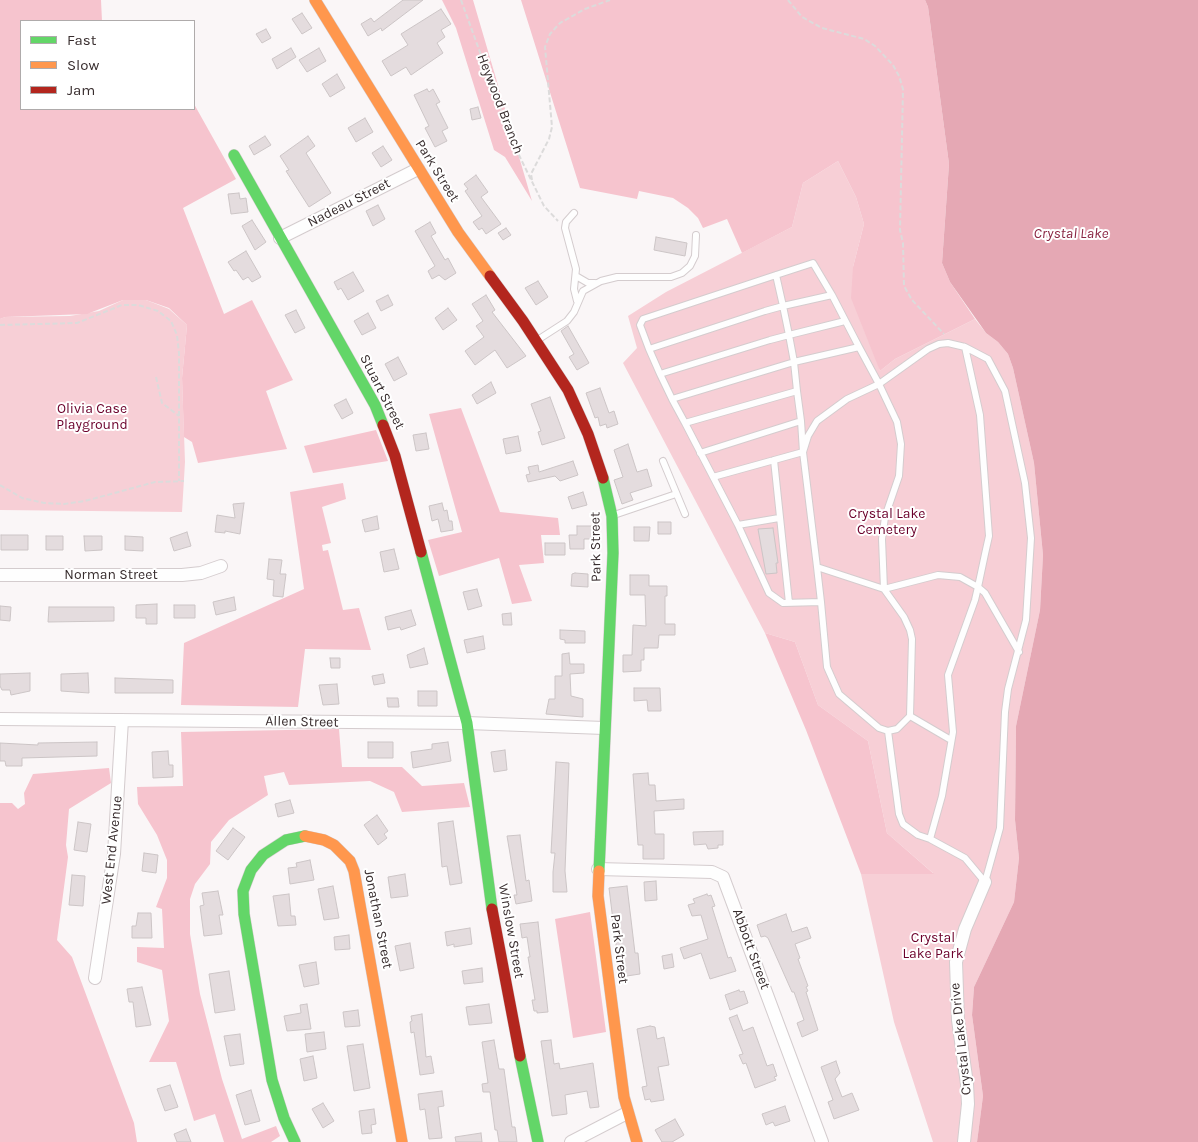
<!DOCTYPE html>
<html>
<head>
<meta charset="utf-8">
<style>
	body { margin:0 }
	#map { position:relative; width:1198px; height:1142px; overflow:hidden; background:#faf6f7; font-family:Karla,sans-serif }
	canvas { display:block }
	.legend { position:absolute; left:20px; top:20px; width:175px; height:90px; box-sizing:border-box; background:#fff; border:1px solid #afabab; margin:0; padding:6px 9px; list-style:none; font-size:15px; color:#382d2e }
	.legend li { display:flex; align-items:center; gap:10px; height:25px }
	.legend b { width:25px; border:1px solid #afabab }
</style>
</head>
<body>
<div id="map">
<canvas width="1198" height="1142"></canvas>
<ul class="legend">
<li><b style="height:6px;background:#63d668"></b>Fast</li>
<li><b style="height:6px;background:#ff974d"></b>Slow</li>
<li><b style="height:6px;background:#b3261e"></b>Jam</li>
</ul>
</div>
<script>
const c = document.querySelector('canvas').getContext('2d');
c.lineJoin = 'round';
function fill(path, color) { c.fillStyle = color; c.fill(path, 'evenodd'); }
const shape = rows => new Path2D(rows.map(r => 'M' + r).join(''));
function trace(path, color, width, dash) { c.strokeStyle = color; c.lineWidth = width; c.lineCap = dash ? 'butt' : 'round'; c.setLineDash(dash || []); c.stroke(path); }
function drawText(font, color, halo, rows, align = 'center') {
  c.font = font + ' Karla,sans-serif'; c.lineWidth = 4; c.setLineDash([]); c.textBaseline = 'middle'; c.strokeStyle = halo; c.fillStyle = color; for (const [text, x, y, turn = 0] of rows) {
    c.save(); c.translate(x, y); c.rotate((+turn || 0) * Math.PI / 180); c.textAlign = isNaN(turn) ? turn : align; if (halo) c.strokeText(text, 0, 0); c.fillText(text, 0, 0); c.restore();
  }
}
fill(shape([
	[838,161,856,197,864,224,853,267,880,371,895,359,975,319,986,333,998,342,1008,354,1013,368,1034,463,1043,555,1040,610,1016,726,1015,820,1019,858,1014,902,974,987,972,1015,983,1096,977,1142,933,1142,894,1022,861,874,933,873,887,833,868,741,818,705,795,642,765,633,623,363,637,348,628,316,666,292,792,227,803,183],
	[123,300,146,300,169,309,187,325,182,378,185,462,182,512,0,510,0,319,5,317,70,316,99,311]
]), '#f7cfd6');
fill(shape([
	[0,0,101,0,102,21,21,21,21,109,194,109,194,104,236,179,183,208,224,314,252,300,293,380,266,391,287,449,198,463,192,442,184,437,182,378,187,325,169,308,146,300,123,300,87,314,5,317,0,319],
	[442,0,473,0,532,201,505,157,494,150,456,28],
	[521,0,925,0,928,7,949,164,942,263,950,282,975,319,895,359,880,371,851,298,853,267,864,224,856,197,838,161,803,183,792,227,742,253,727,219,703,228,698,218,688,208,673,198,639,191,637,199,580,188],
	[461,408,500,512,558,518,560,535,541,535,544,563,519,565,532,601,512,604,499,558,439,576,428,540,462,532,429,414],
	[376,430,388,461,313,473,304,446],
	[343,483,346,499,322,507,331,543,322,545,323,551,328,550,343,610,359,608,371,650,305,649,298,707,181,705,184,643,304,589,290,492],
	[765,633,795,642,818,705,868,741,887,833,934,874,861,874,806,730],
	[339,729,342,767,402,767,422,786,464,783,470,807,402,812,394,792,370,781,289,785,284,772,264,776,268,795,229,820,211,842,210,864,195,884,190,899,190,934,200,994,222,1079,242,1139,276,1126,280,1136,271,1142,224,1142,215,1114,194,1121,176,1062,149,1062,169,1021,162,970,137,962,137,947,164,948,162,909,156,907,167,878,167,860,157,835,138,804,137,787,183,786,181,732],
	[109,768,111,783,69,809,66,845,68,857,57,940,72,957,134,1123,137,1142,0,1142,0,803,12,803,18,809,25,804,24,793,33,774],
	[590,912,606,1032,573,1038,555,919]
]), '#f6c4ce');
fill(shape([
	[925,0,1198,0,1198,1142,977,1142,983,1096,972,1015,974,987,1014,902,1019,858,1015,820,1016,726,1040,610,1043,555,1034,463,1013,368,1008,354,998,342,986,333,950,282,942,263,949,164,928,7]
]), '#e5a8b4');
const building = shape([
	[403,0,423,0,382,31,381,28,368,36,361,24,371,18,374,22,403,0],
	[441,9,451,24,441,30,445,37,437,43,443,53,411,75,406,67,391,76,382,61,408,45,401,34,441,9],
	[302,13,312,28,302,34,292,19,302,13],
	[266,29,271,38,262,43,256,34,266,29],
	[291,48,296,57,277,69,272,59,291,48],
	[319,48,326,61,307,72,299,60,319,48],
	[337,74,345,88,330,97,322,84,337,74],
	[427,89,429,92,433,89,440,102,436,104,448,128,442,131,447,141,435,147,425,128,429,126,414,95,427,89],
	[478,107,481,118,472,120,470,109,478,107],
	[365,118,373,132,356,142,348,128,365,118],
	[265,136,271,145,254,155,249,146,265,136],
	[308,136,315,146,306,153,331,193,309,207,286,171,289,170,280,156,308,136],
	[383,146,392,160,381,167,372,153,383,146],
	[476,175,488,192,481,197,501,224,486,234,482,228,479,230,473,222,482,216,465,191,468,189,464,184,476,175],
	[239,193,240,199,246,198,248,212,231,214,228,194,239,193],
	[378,205,385,219,373,226,366,211,378,205],
	[252,220,266,242,255,250,242,226,252,220],
	[430,222,436,233,431,236,445,260,448,258,456,273,445,280,439,275,432,279,428,271,435,266,415,231,430,222],
	[506,228,511,235,503,240,498,233,506,228],
	[656,237,687,243,685,256,654,250,656,237],
	[246,251,261,277,252,282,248,277,243,280,236,270,234,271,228,262,246,251],
	[353,272,364,291,348,300,341,288,338,290,334,282,353,272],
	[538,281,548,297,536,305,525,288,538,281],
	[388,295,393,305,381,311,376,301,388,295],
	[486,295,495,310,492,312,526,356,507,368,495,350,475,365,465,351,484,337,476,326,483,321,472,304,486,295],
	[448,308,457,320,443,330,435,318,448,308],
	[296,310,305,328,295,333,285,315,296,310],
	[368,313,376,328,362,335,354,321,368,313],
	[568,326,589,363,577,370,569,357,574,354,561,331,568,326],
	[398,357,407,374,394,381,385,364,398,357],
	[491,382,496,393,477,404,472,395,491,382],
	[600,388,609,413,614,411,618,424,607,428,606,424,600,426,598,417,595,418,586,393,600,388],
	[550,397,565,438,542,445,538,432,541,431,531,404,550,397],
	[346,399,353,413,342,419,334,405,346,399],
	[426,433,429,449,416,451,413,435,426,433],
	[518,436,521,451,506,454,503,439,518,436],
	[628,444,637,472,647,469,652,486,630,493,633,500,622,504,614,480,623,477,614,450,628,444],
	[573,461,578,475,560,481,555,476,528,482,526,475,530,474,528,467,538,465,539,472,573,461],
	[583,492,587,505,572,509,568,497,583,492],
	[244,503,240,534,225,531,225,533,215,532,217,515,235,518,233,504,244,503],
	[442,503,444,511,447,510,449,521,452,521,453,530,441,532,438,519,432,521,429,506,442,503],
	[377,516,379,529,365,532,362,520,377,516],
	[658,522,671,522,671,534,658,534,658,522],
	[577,526,592,526,592,539,584,539,584,549,570,549,569,535,577,535,577,526],
	[634,527,650,527,649,541,634,541,634,527],
	[773,528,778,563,776,563,777,573,766,574,758,529,773,528],
	[187,532,191,546,174,551,170,538,187,532],
	[1,535,28,535,28,550,1,550,1,535],
	[46,536,63,536,63,550,46,550,46,536],
	[84,536,102,536,102,550,85,551,84,536],
	[125,536,143,537,143,551,125,550,125,536],
	[545,543,565,543,565,555,545,555,545,543],
	[394,549,399,569,384,572,380,552,394,549],
	[269,559,282,560,280,574,286,574,283,597,273,596,274,580,267,579,269,559],
	[575,573,588,574,588,587,571,586,572,574,575,573],
	[630,575,649,575,649,586,667,586,667,596,665,596,665,624,675,624,675,635,659,635,658,648,644,648,644,660,641,660,641,671,623,672,623,655,632,655,633,625,646,626,645,595,630,595,630,575],
	[477,589,482,606,468,610,463,592,477,589],
	[234,597,236,610,216,615,213,602,234,597],
	[157,604,157,624,146,624,146,618,136,618,136,605,157,604],
	[174,605,195,605,195,618,174,618,174,605],
	[0,606,11,607,10,621,0,620,0,606],
	[49,607,114,607,114,621,48,622,49,607],
	[411,610,416,625,401,630,400,627,388,630,385,617,411,610],
	[511,613,512,625,503,625,502,614,511,613],
	[560,630,585,631,585,643,565,643,565,640,560,639,560,630],
	[483,636,485,649,467,653,464,640,483,636],
	[424,648,428,664,410,668,407,655,424,648],
	[569,653,570,664,584,664,584,673,570,674,571,696,583,699,583,717,546,714,549,699,555,699,555,676,562,676,562,654,569,653],
	[330,658,340,658,340,668,331,668,330,658],
	[30,673,30,691,11,695,10,690,2,690,0,686,0,674,30,673],
	[88,673,89,693,61,691,61,674,88,673],
	[383,674,385,683,374,685,372,676,383,674],
	[115,678,173,680,173,693,115,693,115,678],
	[337,684,339,704,323,705,319,685,337,684],
	[634,688,660,688,661,711,648,711,647,700,634,701,634,688],
	[418,691,437,691,437,706,418,706,418,691],
	[387,698,398,698,399,707,388,707,387,698],
	[97,742,97,756,22,758,22,766,6,766,5,761,0,761,0,743,38,745,38,743,97,742],
	[368,742,393,742,393,758,368,758,368,742],
	[448,742,451,761,413,768,411,752,432,749,432,744,448,742],
	[505,750,507,770,494,772,491,752,505,750],
	[168,751,169,765,173,765,173,777,153,778,152,752,168,751],
	[556,762,569,763,565,871,567,892,553,892,553,872,555,853,551,853,556,762],
	[648,773,649,785,655,785,656,801,684,799,684,809,654,811,655,834,664,834,664,859,643,859,643,845,638,845,633,774,648,773],
	[290,800,294,813,278,817,275,804,290,800],
	[377,815,388,831,384,834,387,838,378,845,364,825,377,815],
	[453,821,462,883,450,885,447,866,442,867,438,823,453,821],
	[78,822,91,824,87,852,74,850,78,822],
	[233,828,245,837,228,860,216,851,233,828],
	[723,831,723,845,718,845,718,848,708,849,706,844,694,845,693,832,723,831],
	[520,835,526,881,529,880,532,901,516,904,514,895,517,895,507,836,520,835],
	[144,853,158,855,156,873,142,871,144,853],
	[310,860,314,880,290,884,288,868,297,867,296,863,310,860],
	[405,874,408,896,391,898,388,877,405,874],
	[72,875,85,876,83,906,69,905,72,875],
	[656,881,657,900,645,901,644,882,656,881],
	[333,886,339,918,324,920,318,889,333,886],
	[627,886,635,953,638,953,640,974,620,977,609,888,627,886],
	[218,891,223,915,219,915,222,934,204,936,200,906,204,905,202,893,218,891],
	[289,894,291,916,295,916,296,925,278,926,273,896,289,894],
	[707,894,708,896,711,895,715,906,712,907,728,958,731,957,736,971,710,979,701,953,684,959,680,948,708,939,701,915,692,916,688,905,695,903,693,899,707,894],
	[138,913,151,913,152,938,132,938,132,926,136,926,138,913],
	[786,914,792,932,807,927,811,938,795,944,800,958,798,959,808,986,806,987,808,991,806,992,818,1030,802,1037,797,1023,804,1020,794,992,792,992,768,938,765,936,761,937,757,925,786,914],
	[538,922,548,1012,537,1013,537,1011,534,1011,532,1000,535,1000,528,957,530,957,527,937,522,938,520,924,538,922],
	[470,928,472,944,454,947,454,944,447,946,445,932,470,928],
	[349,935,350,949,335,950,334,937,349,935],
	[410,943,414,968,400,971,395,946,410,943],
	[672,954,674,967,664,969,662,956,672,954],
	[316,962,319,984,304,987,299,965,316,962],
	[482,968,483,982,464,984,462,971,482,968],
	[229,971,235,1010,215,1013,209,974,229,971],
	[142,987,151,1025,136,1027,133,1002,129,1002,127,989,142,987],
	[739,990,740,992,744,991,748,1003,730,1010,725,995,739,990],
	[307,1004,311,1029,287,1031,284,1016,301,1013,300,1005,307,1004],
	[489,1004,492,1023,469,1025,466,1007,489,1004],
	[358,1010,360,1026,345,1027,343,1012,358,1010],
	[422,1014,426,1057,431,1056,434,1073,420,1075,414,1032,411,1033,410,1022,412,1021,411,1016,422,1014],
	[737,1015,743,1031,753,1027,767,1066,773,1064,777,1076,774,1077,776,1080,755,1088,746,1063,743,1064,739,1055,743,1054,729,1018,737,1015],
	[650,1026,655,1027,657,1039,664,1037,669,1065,658,1067,664,1100,651,1102,650,1099,645,1100,642,1087,647,1086,637,1029,650,1026],
	[324,1032,326,1049,307,1052,305,1034,324,1032],
	[240,1034,244,1064,230,1066,224,1036,240,1034],
	[494,1040,499,1069,504,1069,512,1127,515,1127,517,1142,499,1142,497,1130,495,1130,490,1092,483,1092,482,1084,488,1083,482,1042,494,1040],
	[551,1040,554,1064,559,1063,560,1069,593,1063,599,1107,590,1108,587,1091,565,1095,567,1114,552,1116,541,1041,551,1040],
	[363,1044,370,1088,354,1091,347,1046,363,1044],
	[313,1056,317,1078,304,1081,300,1059,313,1056],
	[836,1061,840,1073,835,1079,842,1097,852,1093,859,1110,834,1119,828,1102,833,1100,821,1067,836,1061],
	[170,1085,178,1107,165,1111,157,1089,170,1085],
	[251,1090,260,1121,245,1125,236,1095,251,1090],
	[442,1091,444,1106,438,1107,442,1138,429,1139,425,1109,420,1110,418,1094,442,1091],
	[323,1103,334,1121,323,1128,312,1109,323,1103],
	[785,1106,790,1121,775,1126,773,1122,766,1125,762,1114,785,1106],
	[374,1109,376,1124,371,1125,372,1133,362,1134,359,1111,374,1109],
	[675,1119,684,1135,672,1142,662,1142,655,1130,675,1119],
	[186,1129,191,1142,177,1142,174,1134,186,1129],
	[481,1133,482,1142,456,1142,455,1137,481,1133]
]);
fill(building, '#e4dcde');
trace(building, '#ccc5c6', 1);
const lane = shape([
	[574,213,566,222,565,228,576,269,574,289,577,301],
	[776,275,813,263,832,295],
	[576,276,588,283,595,283],
	[536,341,567,321,574,312,583,291,601,281,617,277,671,277,682,273,690,266,695,256,696,235],
	[965,347,988,359,1005,391,1025,483,1031,538,1026,620,1008,689,1005,712,1000,828,985,882],
	[649,349,660,374],
	[672,399,685,423,797,391,794,362,789,335,783,306,776,275,643,319,640,325,649,349,765,311,783,306,832,295,859,347,794,362,672,399,660,374,770,340,789,335,845,321],
	[685,423,738,525,769,593,783,603,821,602,827,667,839,694,879,728,888,731,897,729,910,716,912,639,910,630,904,617,884,589,817,567,803,452,808,436,817,421,847,399,879,384,859,347],
	[700,453,801,421,797,391],
	[774,460,789,603],
	[663,461,685,514],
	[713,477,803,452,801,421],
	[614,515,676,494],
	[738,525,779,518],
	[817,567,821,602],
	[910,716,951,740],
	[888,731,899,814,903,824,918,835,930,839],
	[985,882,965,858,930,839,942,796,953,732,948,675,975,600,978,587,985,554,989,536,980,415,965,347,948,343,939,344,928,349,879,384,897,422,901,444,899,476,885,517,882,539,884,589,938,575,960,577,978,587,985,593,1019,652]
]);
const street = shape([
	[280,238,418,169],
	[0,575,182,575,201,573,221,566],
	[0,719,467,723,604,728],
	[598,869,712,872,723,877,822,1142],
	[95,978,114,854,122,720],
	[571,1142,627,1113],
	[964,1142,968,1104,967,1084,958,1020,956,962,965,929,985,882]
]);
const fast = shape([
	[234,155,375,405,383,425],
	[421,552,467,723,492,909],
	[599,871,613,553,612,516,603,478],
	[520,1056,538,1142],
	[295,1142,284,1118,272,1080,244,914,243,891,251,870,263,855,286,840,305,836]
]);
const slow = shape([
	[315,0,458,232,490,276],
	[305,836,324,840,334,845,350,861,354,871,402,1142],
	[599,871,598,896,624,1097,637,1142]
]);
const jam = shape([
	[490,276,523,321,568,390,588,434,603,478],
	[383,425,395,456,421,552],
	[492,909,520,1056]
]);
trace(lane, '#d4ccce', 8);
trace(street, '#d4ccce', 14);
trace(fast, '#d4ccce', 12);
trace(slow, '#d4ccce', 12);
trace(jam, '#d4ccce', 12);
trace(shape([
	[461,0,513,143,544,206,558,221],
	[788,0,802,17,822,28,864,39,875,46,893,65,899,76,903,89,900,230,903,243,904,286,912,300,944,334],
	[532,180,531,174,549,139,552,127,545,47,550,34,560,23,585,9,610,0],
	[0,325,77,323,122,305,138,305,158,311,171,321,177,335,179,353,179,481],
	[156,377,162,403,179,416],
	[0,485,22,498,44,503,64,504,85,501,155,482,184,481]
]), '#dcdbdb', 2, [5, 2.5]);
trace(lane, '#fefefe', 6);
trace(street, '#fefefe', 12);
trace(fast, '#63d668', 11);
trace(slow, '#ff974d', 11);
trace(jam, '#b3261e', 11);
drawText('14px', '#382d2e', '#fff', [
	["Heywood Branch",500,104,69],
	["Park Street",437,171,58],
	["Nadeau Street",349,203,-27],
	["Stuart Street",382,392,63],
	["Park Street",596,547,-91],
	["Norman Street",111,575],
	["Allen Street",302,722,1],
	["West End Avenue",112,850,-84],
	["Jonathan Street",378,919,79],
	["Winslow Street",511,931,80],
	["Park Street",619,949,83],
	["Abbott Street",751,949,70],
	["Crystal Lake Drive",961,1039,-96]
]);
drawText('14px', '#6b002b', '#fff', [
	["Olivia Case",92,409],
	["Playground",92,425],
	["Crystal Lake",887,514],
	["Cemetery",887,530],
	["Crystal",933,938],
	["Lake Park",933,954]
]);
drawText('italic 15px', '#8a2643', '#fff', [
	["Crystal Lake",1071,234]
]);
</script>
</body>
</html>
